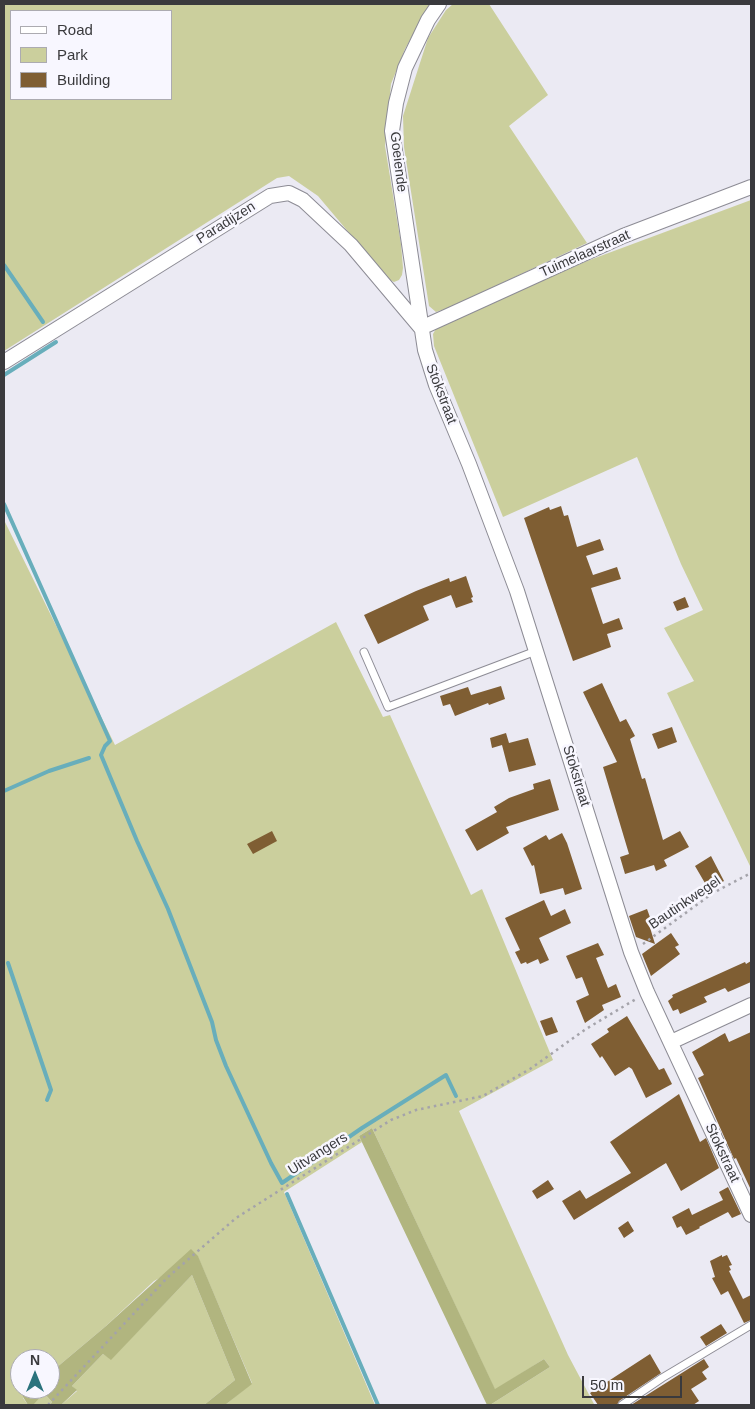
<!DOCTYPE html>
<html>
<head>
<meta charset="utf-8">
<style>
	body { margin:0 }
	#map { position:relative; width:755px; height:1409px; overflow:hidden; background:#ebeaf3; font-family:Arial,sans-serif }
	canvas { display:block }
	.frame { position:absolute; inset:0; border:5px solid #3a3a3d; pointer-events:none }
	.legend { position:absolute; left:10px; top:10px; width:162px; height:90px; box-sizing:border-box; background:#f8f7ff; border:1px solid #acabb1; margin:0; padding:6px 9px; list-style:none; font-size:15px; color:#3a3a3d }
	.legend li { display:flex; align-items:center; gap:10px; height:25px }
	.legend b { width:25px; border:1px solid #acabb1 }
	.north { position:absolute; left:10px; top:1349px; width:50px; height:50px; box-sizing:border-box; background:#f8f7ff; border:1px solid #acabb1; border-radius:50%; rotate:0deg; font-size:14px; font-weight:700; line-height:20px; text-align:center; color:#3a3a3d }
	.north::after { content:''; display:block; margin:auto; width:18px; height:22px; background:#2b737d; clip-path:polygon(50% 0,100% 100%,50% 72%,0 100%) }
	.scale { position:absolute; left:582px; top:1376px; width:100px; height:22px; box-sizing:border-box; border:2px solid #3a3a3d; border-top:0; padding-left:6px; font-size:15px; line-height:18px; white-space:nowrap; color:#3a3a3d; -webkit-text-stroke:4px #f8f7ff; paint-order:stroke }
</style>
</head>
<body>
<div id="map">
<canvas width="755" height="1409"></canvas>
<div class="frame"></div>
<ul class="legend">
<li><b style="height:6px;background:#fff"></b>Road</li>
<li><b style="height:14px;background:#cbcf9d"></b>Park</li>
<li><b style="height:14px;background:#7f5e33"></b>Building</li>
</ul>
<div class="north">N</div>
<div class="scale">50 m</div>
</div>
<script>
const c = document.querySelector('canvas').getContext('2d');
c.lineJoin = 'round';
function fill(path, color) { c.fillStyle = color; c.fill(path, 'evenodd'); }
const shape = rows => new Path2D(rows.map(r => 'M' + r).join(''));
function trace(path, color, width, dash) { c.strokeStyle = color; c.lineWidth = width; c.lineCap = dash ? 'butt' : 'round'; c.setLineDash(dash || []); c.stroke(path); }
function drawText(font, color, halo, rows, align = 'center') {
  c.font = font + ' Arial,sans-serif'; c.lineWidth = 5; c.setLineDash([]); c.textBaseline = 'middle'; c.strokeStyle = halo; c.fillStyle = color; for (const [text, x, y, turn = 0] of rows) {
    c.save(); c.translate(x, y); c.rotate((+turn || 0) * Math.PI / 180); c.textAlign = isNaN(turn) ? turn : align; if (halo) c.strokeText(text, 0, 0); c.fillText(text, 0, 0); c.restore();
  }
}
fill(shape([
	[4,4,430,4,405,49,391,84,385,146,401,244,403,268,402,275,399,280,394,282,388,279,318,196,289,176,277,178,4,351],
	[11,11,171,11,171,99,11,99],
	[453,4,489,4,548,95,509,126,587,243,451,307,436,312,429,306,404,147,403,116,428,38,446,10],
	[751,200,751,866,750,866,667,693,694,681,664,628,703,610,681,564,637,457,503,517,434,346,433,334,437,327,587,261],
	[4,520,115,745,336,622,383,717,390,715,471,895,482,889,553,1060,459,1111,568,1355,594,1404,593,1405,490,1405,550,1367,544,1359,495,1390,372,1128,359,1136,362,1142,284,1192,375,1405,225,1405,252,1383,198,1257,154,1281,106,1326,50,1373,50,1359,20,1359,20,1389,27,1389,23,1393,23,1398,28,1405,44,1393,52,1402,50,1405,4,1405],
	[192,1275,235,1380,204,1405,61,1405,77,1391,72,1386,103,1354,111,1359]
]), '#cbcf9d');
fill(shape([
	[372,1128,495,1389,544,1359,550,1367,490,1405,487,1405,359,1136],
	[191,1249,198,1256,252,1384,225,1405,204,1405,235,1380,192,1275,111,1360,103,1354,72,1386,77,1390,61,1405,50,1405,52,1402,44,1393,33,1405,28,1405,23,1397,23,1392,27,1389,50,1389,50,1373,106,1326]
]), '#b1b57f');
trace(shape([
	[4,265,43,322],
	[4,375,56,342],
	[4,504,110,741,105,746,101,755,137,841,168,909,212,1022,216,1040,226,1066,271,1163,282,1183,362,1128,446,1075,456,1096],
	[4,791,49,771,89,758],
	[8,963,51,1090,47,1100],
	[287,1194,378,1405]
]), '#68aebb', 4);
fill(shape([
	[561,506,564,516,568,515,577,547,600,539,604,550,586,556,593,575,617,567,621,579,591,588,603,624,619,618,623,629,607,634,611,647,573,661,524,518,549,507,550,510],
	[466,576,473,597,471,598,473,602,456,608,451,595,423,606,429,620,378,644,364,615,416,591,449,578,450,582],
	[685,597,689,607,677,611,673,602],
	[602,683,620,722,626,719,635,736,630,739,642,779,645,778,663,840,680,831,689,847,664,860,667,866,656,871,654,865,625,874,620,857,629,854,603,767,617,762,583,692],
	[501,686,505,699,489,705,488,703,455,716,450,704,443,706,440,696,468,687,471,695],
	[672,727,677,742,658,749,652,734],
	[506,733,509,743,528,738,536,765,509,772,502,745,492,748,490,738],
	[550,779,559,810,506,827,509,833,477,851,465,830,497,812,494,807,509,798,534,789,533,784],
	[272,831,277,841,253,854,247,844],
	[562,833,567,843,582,889,565,895,563,888,540,894,534,865,532,866,523,848,546,835,549,840],
	[711,856,724,881,709,890,695,866],
	[544,900,551,916,565,909,571,923,539,938,549,960,540,964,538,959,527,964,526,962,521,964,515,952,520,950,505,918],
	[647,909,651,920,648,921,655,944,636,937,629,916],
	[671,933,679,945,675,947,680,954,651,976,642,954],
	[598,943,604,955,596,958,608,988,616,984,621,997,602,1005,604,1010,585,1023,576,1001,589,995,582,977,576,979,566,956],
	[751,961,751,982,728,992,725,988,704,997,707,1002,680,1014,678,1009,673,1011,668,1001,673,997,672,995,745,962,746,964],
	[627,1016,659,1070,664,1068,672,1084,646,1098,632,1069,629,1067,615,1076,602,1056,600,1058,591,1044,609,1032,607,1029],
	[552,1017,558,1032,546,1036,540,1021],
	[751,1032,751,1190,736,1158,734,1159,698,1078,704,1075,692,1052,725,1033,729,1042],
	[679,1094,700,1142,706,1138,719,1168,681,1191,666,1163,574,1220,562,1201,580,1190,586,1199,631,1173,610,1142],
	[548,1180,554,1189,537,1199,532,1191],
	[728,1187,741,1214,732,1218,728,1212,699,1227,700,1228,686,1235,681,1226,677,1228,672,1217,689,1208,692,1215,723,1200,719,1192],
	[628,1221,634,1231,624,1238,618,1228],
	[722,1255,722,1257,727,1255,732,1265,729,1266,731,1270,729,1271,743,1299,751,1295,751,1320,744,1323,728,1291,721,1295,712,1278,715,1277,710,1261],
	[721,1324,727,1333,706,1346,700,1337],
	[650,1354,661,1373,619,1401,617,1405,598,1405,590,1393],
	[704,1359,709,1367,702,1372,707,1379,691,1389,699,1401,693,1405,631,1405]
]), '#7f5e33');
const lane = shape([
	[364,652,388,707,536,651],
	[622,1405,662,1378,751,1325]
]);
const street = shape([
	[439,4,428,20,405,68,396,103,392,131,425,350,436,385,469,464,517,591,631,952,647,992,751,1215],
	[421,328,623,236,751,187],
	[4,362,270,196,289,193,303,200,351,245,421,328],
	[671,1042,751,1005]
]);
trace(lane, '#8d8c95', 9);
trace(street, '#8d8c95', 16);
trace(shape([
	[643,944,713,893,751,873],
	[48,1405,168,1277,236,1218,391,1120,416,1110,483,1096,530,1069,586,1029,636,999]
]), '#a4a3aa', 2.5, [2.5, 4]);
trace(lane, '#fff', 7);
trace(street, '#fff', 14);
drawText('14px', '#3a3a3d', '#f8f7ff', [
	["Goeiende",398,162,83],
	["Paradijzen",226,223,-32],
	["Tuimelaarstraat",585,254,-24],
	["Stokstraat",441,394,69],
	["Stokstraat",576,776,73],
	["Bautinkwegel",685,903,-34],
	["Stokstraat",722,1153,65],
	["Uitvangers",318,1154,-32]
]);
</script>
</body>
</html>
